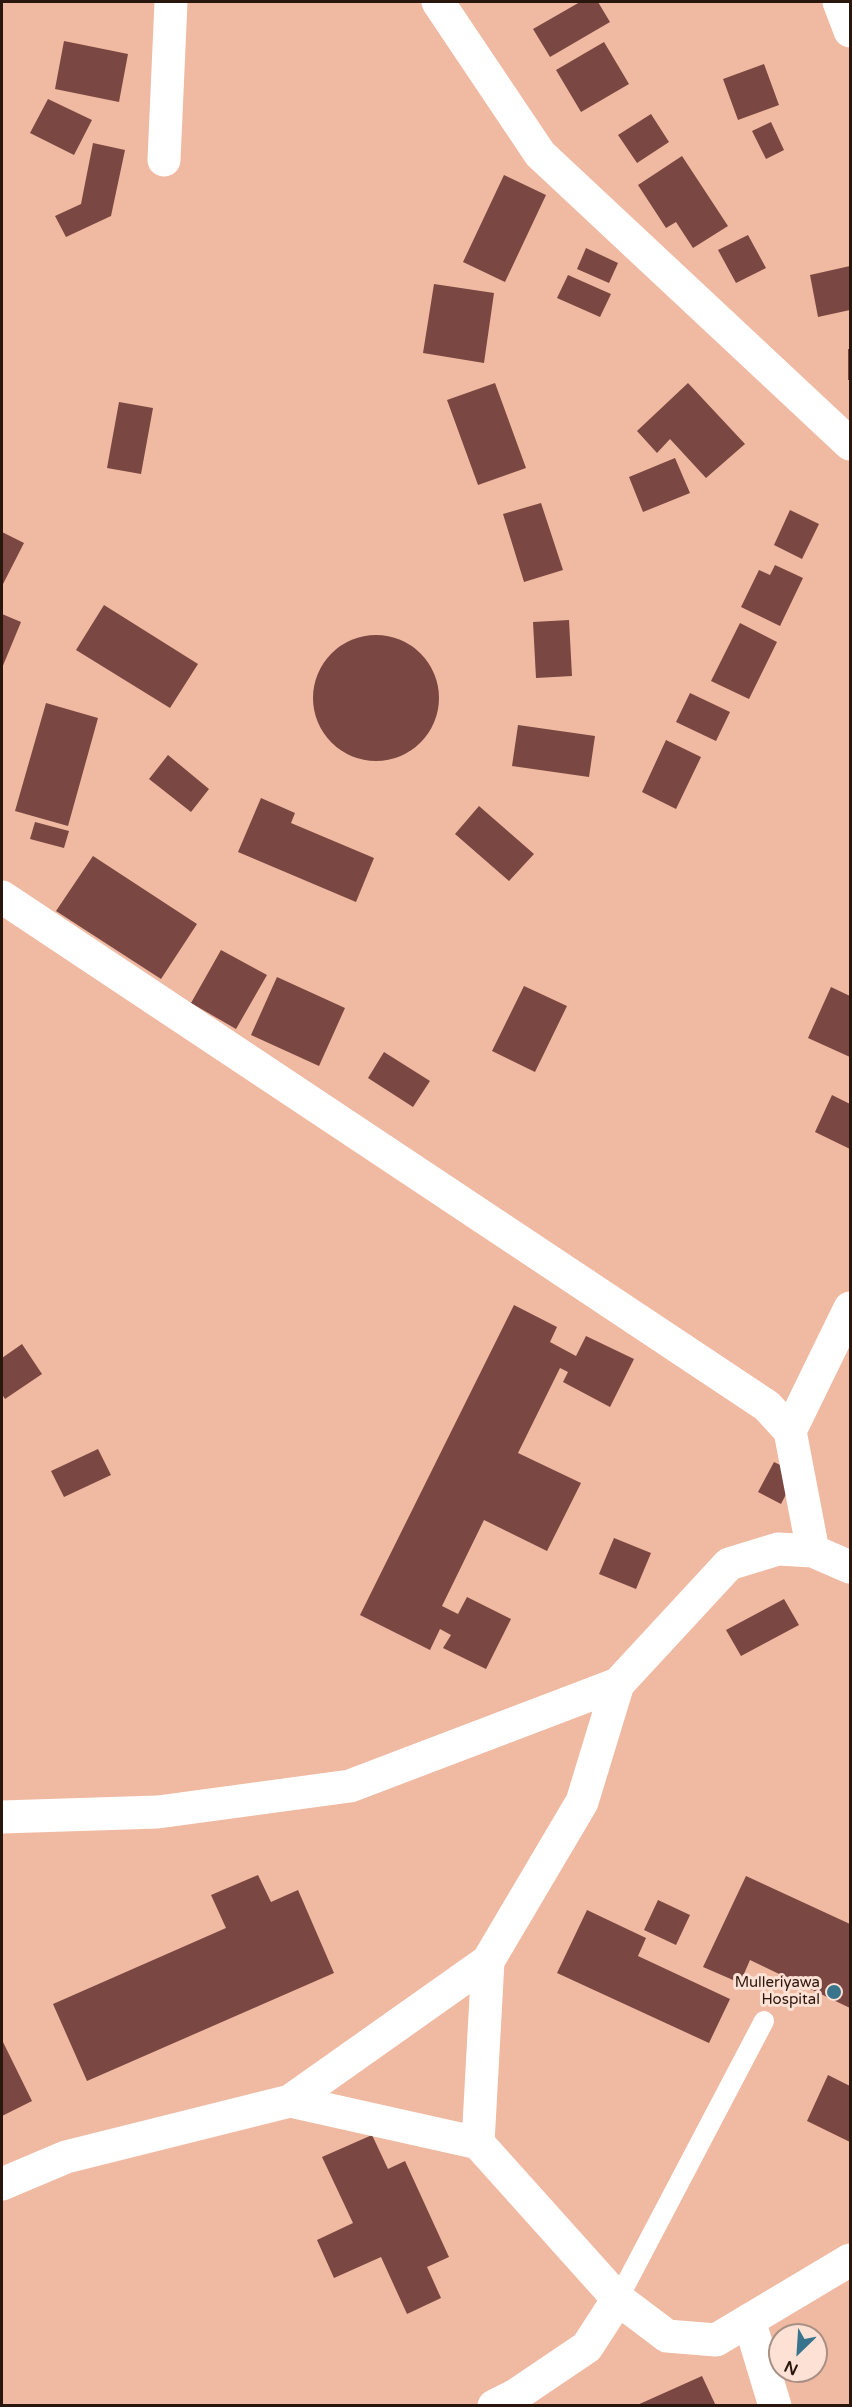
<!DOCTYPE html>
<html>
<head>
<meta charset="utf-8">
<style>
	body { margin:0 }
	#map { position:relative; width:852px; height:2407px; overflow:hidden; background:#f0b9a1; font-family:"Varela Round",sans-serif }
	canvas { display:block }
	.frame { position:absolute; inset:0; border:3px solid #29160d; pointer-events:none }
	.north { position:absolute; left:768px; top:2323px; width:60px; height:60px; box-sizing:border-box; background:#fee1d5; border:2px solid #a99085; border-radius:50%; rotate:205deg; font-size:16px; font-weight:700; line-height:24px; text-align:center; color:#29160d }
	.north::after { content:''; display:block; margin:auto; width:21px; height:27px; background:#38748b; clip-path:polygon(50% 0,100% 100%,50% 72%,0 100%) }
</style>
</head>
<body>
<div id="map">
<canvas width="852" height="2407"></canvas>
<div class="frame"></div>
<div class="north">N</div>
</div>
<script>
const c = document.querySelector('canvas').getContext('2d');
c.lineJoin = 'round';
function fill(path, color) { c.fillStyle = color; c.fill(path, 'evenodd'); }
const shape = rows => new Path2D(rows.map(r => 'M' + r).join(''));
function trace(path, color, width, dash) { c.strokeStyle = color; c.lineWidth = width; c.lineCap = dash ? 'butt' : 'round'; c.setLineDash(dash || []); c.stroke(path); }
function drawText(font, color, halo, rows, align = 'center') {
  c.font = font + ' "Varela Round",sans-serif'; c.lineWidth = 6; c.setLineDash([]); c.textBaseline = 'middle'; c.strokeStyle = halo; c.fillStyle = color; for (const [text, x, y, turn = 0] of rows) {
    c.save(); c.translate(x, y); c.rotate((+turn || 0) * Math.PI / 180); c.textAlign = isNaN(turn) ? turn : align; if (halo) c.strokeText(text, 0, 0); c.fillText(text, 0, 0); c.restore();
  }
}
fill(shape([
	[580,2,598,2,610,22,550,57,533,29],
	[64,41,128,54,119,102,55,89],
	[604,42,629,84,581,112,556,70],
	[764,64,779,105,738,120,723,79],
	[48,99,92,120,74,155,30,133],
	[651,114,669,142,637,163,618,135],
	[771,122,784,150,766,159,752,131],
	[93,143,125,150,111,216,66,237,55,216,81,204],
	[682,156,728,226,693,248,676,222,666,228,638,185],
	[504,175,546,195,505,282,463,262],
	[748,235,766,268,736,283,718,250],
	[586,248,618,263,609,283,577,269],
	[850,266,850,310,818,317,810,275],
	[568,275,611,294,600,317,557,298],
	[434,284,494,293,484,363,423,353],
	[848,349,850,349,850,380,848,380],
	[495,383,526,468,478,485,447,400],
	[688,383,745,444,706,478,670,439,657,453,637,431],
	[119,402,153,408,141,474,107,468],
	[675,458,690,493,643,512,629,477],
	[541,503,563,570,524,582,503,514],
	[790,510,819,524,802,559,774,545],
	[2,532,24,543,2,586],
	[775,565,803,578,780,626,741,607,759,570,770,575],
	[104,605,198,664,170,708,76,650],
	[2,614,21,622,2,668],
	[569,620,572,676,536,678,533,622],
	[740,623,777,642,749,699,711,681],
	'313 698a63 63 0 1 1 126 0a63 63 0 1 1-126 0Z',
	[690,693,730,712,716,741,676,722],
	[46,703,98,718,68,826,15,811],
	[518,725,595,736,589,777,512,766],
	[666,740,701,757,676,809,642,792],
	[168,755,209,789,191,812,149,779],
	[261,798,295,813,291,823,374,858,356,902,238,852],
	[479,806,534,854,509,881,455,834],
	[35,822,69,831,64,848,30,839],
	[93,856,197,924,161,979,56,911],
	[221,950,267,975,236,1029,191,1003],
	[277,977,345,1008,319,1066,251,1035],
	[524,986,567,1006,535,1072,492,1051],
	[831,987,850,996,850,1057,808,1038],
	[384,1052,430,1081,413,1107,368,1078],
	[832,1095,850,1104,850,1149,815,1132],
	[514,1305,557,1327,550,1342,576,1356,586,1336,634,1359,610,1407,563,1382,568,1372,560,1368,518,1453,581,1483,547,1551,484,1520,442,1606,458,1614,467,1597,511,1619,486,1669,443,1648,451,1635,440,1629,430,1650,360,1615],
	[22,1344,42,1374,5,1399,2,1394,2,1358],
	[98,1449,111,1475,64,1497,51,1471],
	[774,1462,797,1473,781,1504,758,1492],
	[614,1538,651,1553,636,1589,599,1574],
	[784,1599,799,1625,741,1656,726,1630],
	[258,1875,271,1902,298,1890,334,1973,87,2081,53,2004,226,1928,211,1895],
	[746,1876,850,1924,850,2008,750,1960,740,1983,703,1967],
	[658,1900,690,1915,676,1945,644,1930],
	[587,1910,646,1938,638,1956,730,1999,709,2043,557,1973],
	[2,2040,32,2101,2,2116],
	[828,2075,850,2086,850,2142,807,2121],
	[372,2135,388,2169,405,2161,449,2257,427,2267,441,2298,407,2314,381,2257,334,2278,317,2240,353,2223,322,2157],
	[702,2376,716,2406,635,2406]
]), '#7a4742');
trace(shape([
	[618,2299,764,2021]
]), '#fff', 20);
trace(shape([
	[438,2,540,154,850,444],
	[839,2,850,31],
	[164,160,171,2],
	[2,897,767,1406,790,1431],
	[850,1308,790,1431,813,1551,850,1567],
	[2,1817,158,1812,350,1786,618,1684,729,1564,778,1549,813,1551],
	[290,2101,488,1961,582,1802,618,1684],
	[478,2143,488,1961],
	[2,2184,66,2157,290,2101,478,2143,618,2299,587,2347,516,2395,494,2406],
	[618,2299,667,2336,716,2340,850,2260],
	[749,2320,775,2406]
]), '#fff', 33);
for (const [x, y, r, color] of [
	[834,1992,8,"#38748b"]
]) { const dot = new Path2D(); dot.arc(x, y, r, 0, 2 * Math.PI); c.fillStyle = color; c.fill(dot); trace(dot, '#fee1d5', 2); }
drawText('15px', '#29160d', '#fee1d5', [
	["Mulleriyawa",820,1983],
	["Hospital",820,2000]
], 'right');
</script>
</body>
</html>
